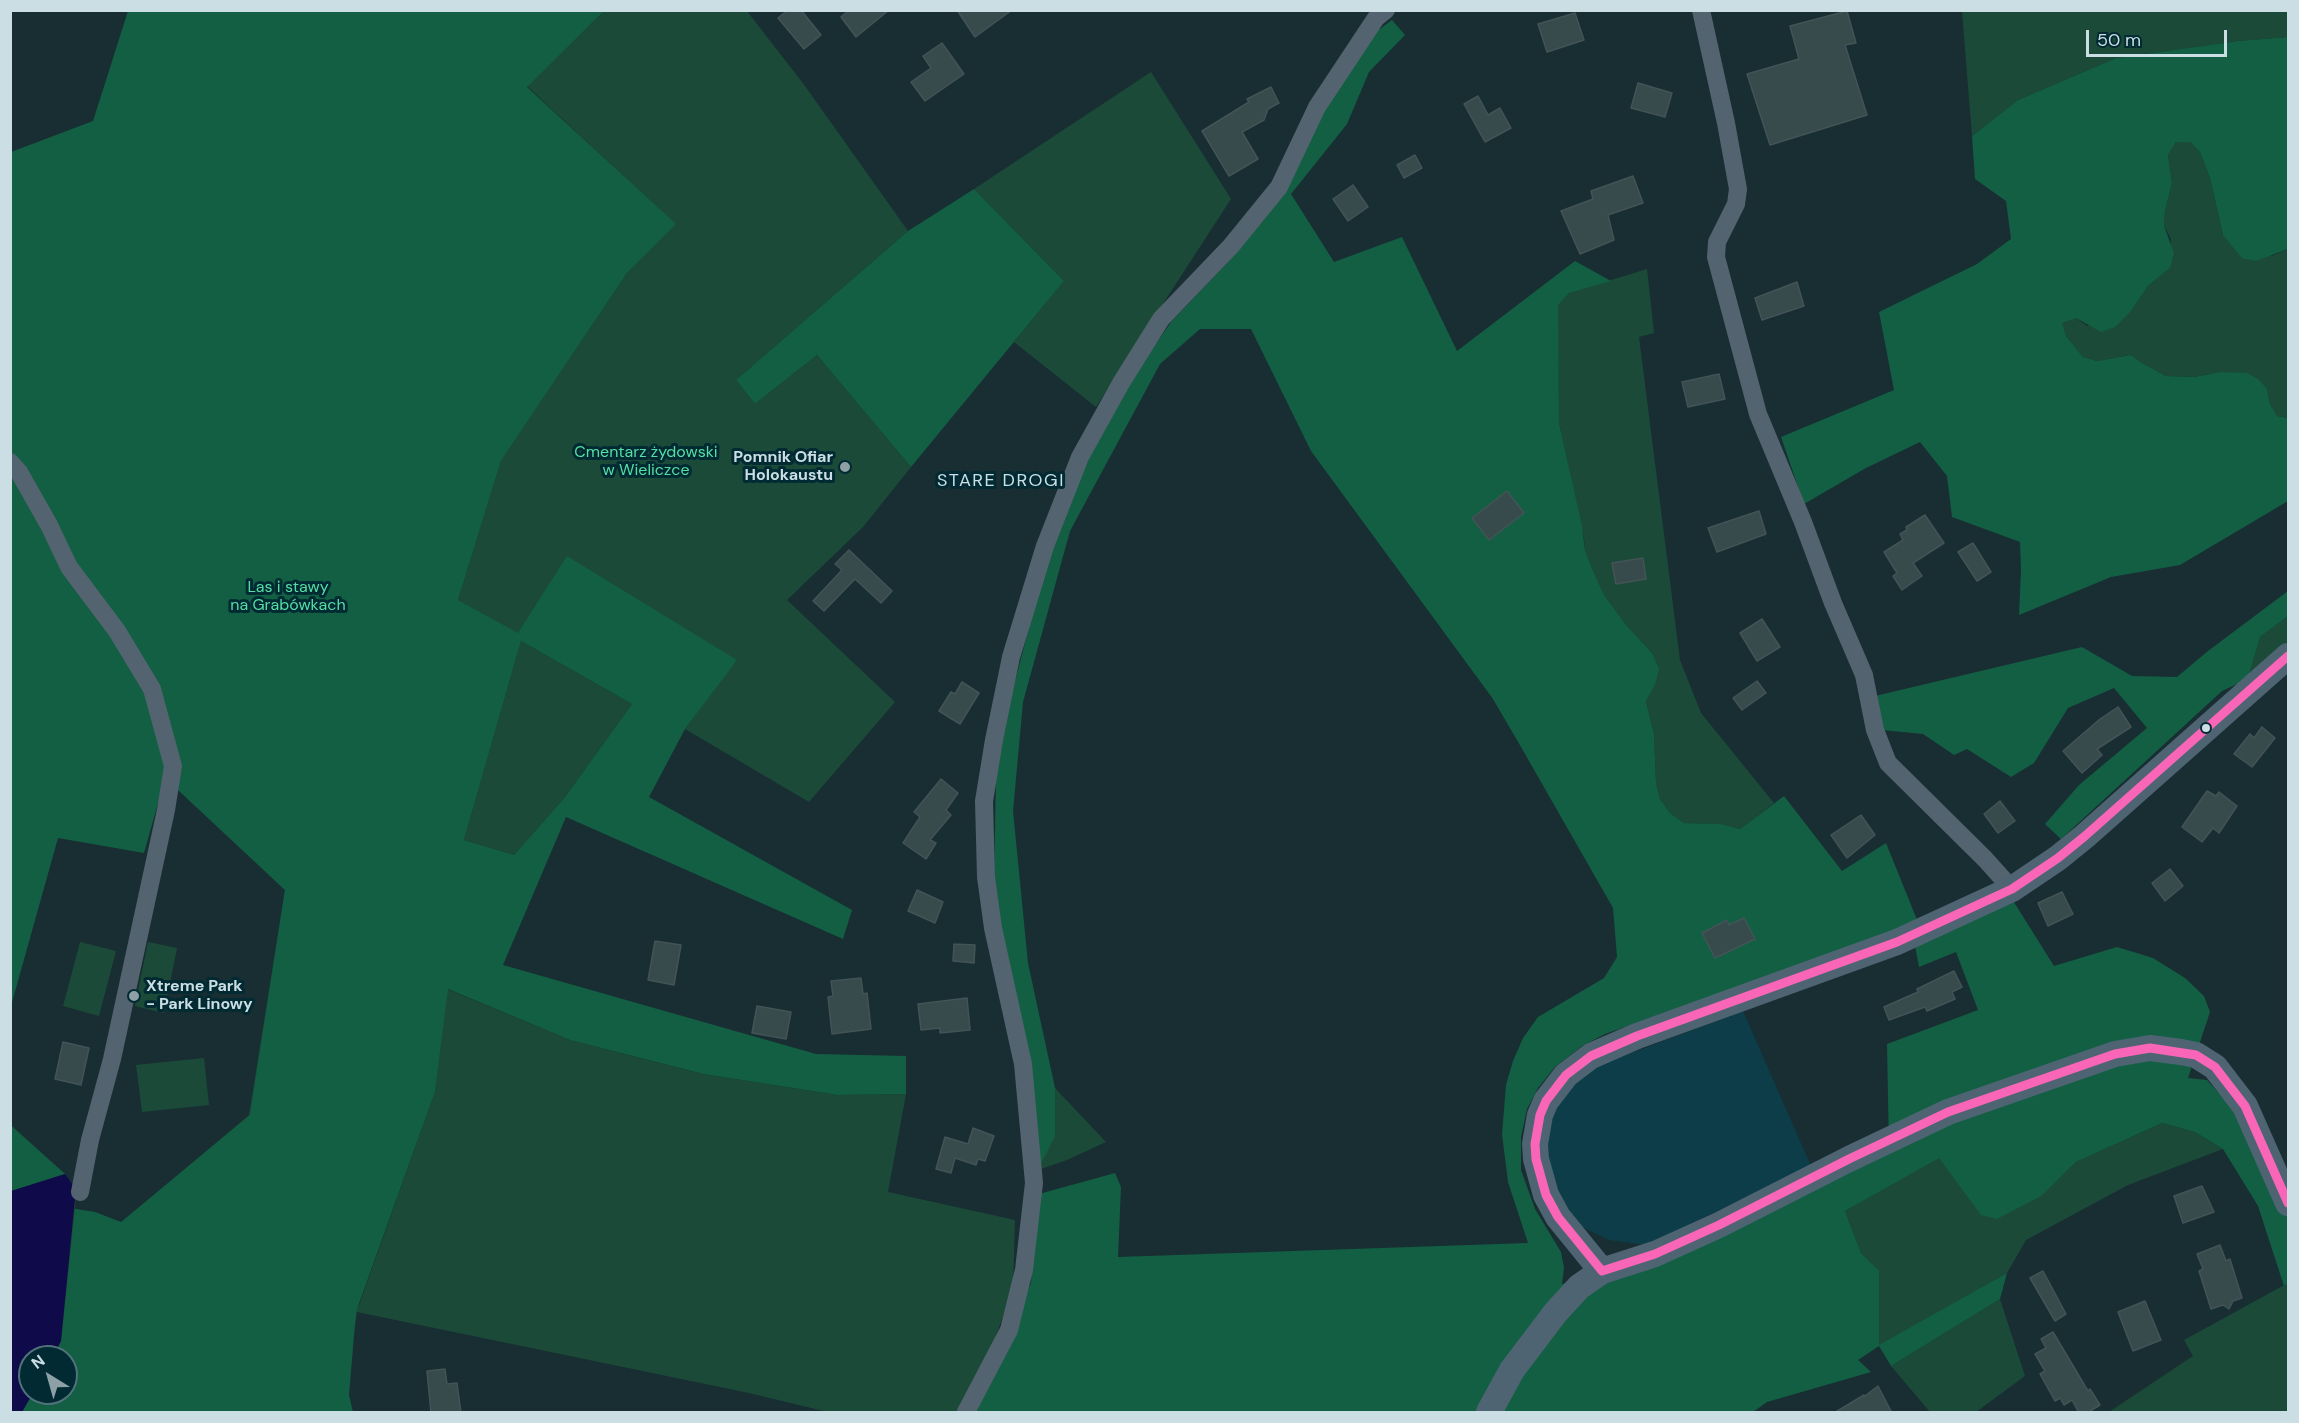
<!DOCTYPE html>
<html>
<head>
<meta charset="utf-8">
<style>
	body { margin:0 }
	#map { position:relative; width:2299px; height:1423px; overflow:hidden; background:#182e33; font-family:"DM Sans",sans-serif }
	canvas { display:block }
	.frame { position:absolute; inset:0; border:12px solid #cadee4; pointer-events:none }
	.north { position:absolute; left:18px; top:1345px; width:60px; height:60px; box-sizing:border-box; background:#012a33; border:2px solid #51727a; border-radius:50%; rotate:323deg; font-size:16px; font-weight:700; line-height:24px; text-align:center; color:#cadee4 }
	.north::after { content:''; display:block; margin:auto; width:21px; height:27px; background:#8ca0a6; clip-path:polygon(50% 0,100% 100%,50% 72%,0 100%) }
	.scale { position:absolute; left:2086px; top:30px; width:141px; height:27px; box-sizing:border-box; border:3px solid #cadee4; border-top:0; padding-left:8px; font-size:18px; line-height:21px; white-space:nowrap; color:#cadee4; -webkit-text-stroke:4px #012a33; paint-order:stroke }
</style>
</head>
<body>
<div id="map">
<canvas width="2299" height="1423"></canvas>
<div class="frame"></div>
<div class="north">N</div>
<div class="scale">50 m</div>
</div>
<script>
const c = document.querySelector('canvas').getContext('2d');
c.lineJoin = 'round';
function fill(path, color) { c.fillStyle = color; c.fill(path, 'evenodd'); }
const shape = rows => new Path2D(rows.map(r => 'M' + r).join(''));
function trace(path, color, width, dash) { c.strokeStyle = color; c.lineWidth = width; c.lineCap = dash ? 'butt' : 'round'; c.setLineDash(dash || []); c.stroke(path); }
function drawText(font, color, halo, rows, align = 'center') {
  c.font = font + ' "DM Sans",sans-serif'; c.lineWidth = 6; c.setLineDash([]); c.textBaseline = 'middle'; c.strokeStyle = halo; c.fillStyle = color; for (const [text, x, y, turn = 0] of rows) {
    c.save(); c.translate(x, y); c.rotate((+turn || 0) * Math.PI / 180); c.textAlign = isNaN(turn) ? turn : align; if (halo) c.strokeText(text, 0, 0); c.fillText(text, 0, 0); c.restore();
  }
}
fill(shape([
	[1743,1011,1811,1166,1646,1245,1609,1240,1580,1226,1558,1194,1546,1168,1546,1141,1552,1112,1571,1085,1592,1068]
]), '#0d3d49');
fill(shape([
	[604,11,747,11,805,86,908,231,736,380,755,404,817,355,911,467,863,527,787,600,895,702,809,802,685,729,736,660,567,557,518,634,458,600,501,461,627,273,675,224,527,86],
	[1962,11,2288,11,2288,37,2238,41,2116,58,2018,100,1972,136],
	[1151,72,1231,199,1096,407,1014,342,1064,281,974,189],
	[2176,142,2190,142,2200,152,2210,178,2223,235,2272,256,2288,249,2288,418,2277,416,2270,404,2267,389,2220,372,2194,377,2166,376,2142,363,2131,355,2097,361,2083,357,2066,336,2061,322,2076,318,2087,326,2131,311,2148,286,2170,268,2171,239,2164,226,2165,211,2172,183,2168,155],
	[1647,269,1654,333,1639,337,1680,660,1701,713,1774,803,1740,829,1721,824,1684,823,1670,813,1660,799,1656,783,1654,734,1646,700,1655,685,1652,653,1627,626,1604,595,1592,568,1585,550,1584,538,1559,423,1557,305,1569,293],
	[10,291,469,507,358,1308,435,1092,447,989,570,1040,702,1074,838,1095,906,1094,888,1192,1015,1220,1013,1288,991,1350,957,1412,828,1412,749,1393,357,1312,342,1412,11,1412,11,1125,65,1174,76,1189,75,1209,95,1212,121,1223,249,1115,285,890,177,789],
	[30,1357,66,1357,66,1393,30,1393],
	[2288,616,2288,644,2248,679,2260,637],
	[521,641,632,704,565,797,514,855,464,840],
	[80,942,116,951,99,1016,63,1006],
	[148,942,177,948,164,1013,135,1006],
	[204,1058,209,1105,142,1112,136,1065],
	[1055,1088,1106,1142,1067,1160,1038,1170,1055,1137],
	[2162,1123,2195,1132,2223,1149,2128,1185,2026,1240,2007,1273,1879,1346,1879,1272,1861,1253,1845,1211,1939,1157,1981,1214,2052,1185,2076,1162],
	[2288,1283,2288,1412,2109,1412,2193,1356,2184,1340],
	[2000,1299,2025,1376,1976,1412,1930,1412,1891,1366]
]), '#1b4b38');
fill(shape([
	[128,11,604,11,527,87,676,224,627,273,501,461,458,600,518,633,567,556,737,660,685,729,649,797,852,910,843,939,566,817,503,965,816,1054,906,1056,906,1094,838,1095,703,1074,570,1040,448,989,435,1092,356,1312,349,1395,353,1412,22,1412,33,1393,66,1393,66,1357,53,1357,61,1341,75,1209,95,1212,121,1222,250,1115,285,890,177,789,162,789,144,853,58,838,11,1006,11,152,93,121],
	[521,641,632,704,565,797,514,855,464,840],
	[1392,20,1405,35,1369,72,1347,124,1291,194,1334,262,1402,237,1457,351,1575,261,1611,281,1569,293,1558,305,1559,423,1582,526,1585,550,1592,568,1604,595,1627,626,1652,653,1659,669,1655,685,1646,701,1654,734,1656,783,1660,799,1670,813,1684,823,1721,824,1740,829,1784,796,1842,871,1886,843,1926,942,2012,899,2054,966,2117,947,2153,958,2185,978,2204,996,2210,1012,2188,1078,2207,1080,2236,1113,2288,1215,2288,1283,2284,1286,2258,1206,2223,1149,2195,1132,2162,1123,2076,1162,2041,1196,1997,1219,1981,1215,1939,1158,1845,1211,1861,1253,1879,1271,1879,1345,2007,1273,2000,1299,1891,1366,1879,1346,1858,1360,1871,1372,1767,1402,1753,1412,976,1412,1031,1283,1039,1194,1115,1173,1121,1187,1118,1257,1528,1243,1508,1182,1502,1134,1506,1085,1513,1061,1523,1038,1538,1017,1604,978,1617,957,1613,908,1521,747,1493,699,1311,451,1251,329,1200,329,1160,364,1070,531,1023,702,1013,811,1028,963,1055,1088,1055,1137,1038,1170,994,884,996,775,1006,716,1049,551,1083,470,1127,385,1171,322,1229,261,1369,37],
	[1911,925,1919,967,1956,952,1978,1010,1887,1044,1889,1150,1647,1266,1562,1284,1564,1268,1561,1252,1535,1209,1521,1170,1521,1137,1527,1109,1538,1088,1555,1067,1582,1046,1605,1034],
	[2288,37,2288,249,2256,261,2242,258,2223,235,2210,178,2200,152,2190,142,2176,142,2168,155,2172,183,2165,211,2164,226,2174,253,2170,268,2148,286,2131,311,2115,327,2101,332,2076,318,2062,323,2066,336,2083,357,2097,361,2131,355,2142,363,2166,376,2194,377,2220,372,2247,373,2258,379,2267,389,2270,404,2277,416,2288,418,2288,501,2180,565,2111,577,2019,615,2021,570,2020,542,1952,517,1947,476,1920,442,1866,468,1804,504,1781,437,1894,390,1879,312,1977,264,2011,239,2006,201,1975,179,1972,136,2018,100,2116,58,2238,41],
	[974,189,1064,281,911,467,817,355,755,404,736,380,908,231],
	[2288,591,2288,616,2260,637,2248,679,2222,691,2061,839,2045,824,2079,785,2147,728,2114,688,2068,708,2034,763,2011,777,1967,749,1954,755,1923,734,1882,730,1875,696,2082,647,2132,676,2177,677,2208,651],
	[10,1125,65,1174,11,1191]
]), '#135f43');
fill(shape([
	[65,1174,76,1189,61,1341,53,1357,30,1357,30,1393,33,1393,22,1412,11,1412,11,1191]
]), '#0f0a4a');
const building = shape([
	[788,10,801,10,821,35,804,49,778,18,788,10],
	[849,10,889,10,856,37,841,17,849,10],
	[957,10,1012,10,975,37,957,10],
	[1847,11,1856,43,1845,45,1867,115,1770,145,1747,74,1799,59,1790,26,1847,11],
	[1575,13,1584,40,1547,52,1538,24,1575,13],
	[942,43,964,74,925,101,911,82,931,68,923,56,942,43],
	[1638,83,1672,93,1665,117,1631,108,1638,83],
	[1271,87,1279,103,1268,109,1264,120,1242,132,1258,159,1229,176,1202,131,1249,102,1247,99,1271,87],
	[1478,96,1488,115,1500,108,1511,128,1485,142,1464,104,1478,96],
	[1415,155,1422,168,1404,178,1397,165,1415,155],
	[1633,176,1643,203,1608,215,1614,240,1580,254,1561,211,1593,199,1591,191,1633,176],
	[1353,185,1368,207,1348,221,1333,199,1353,185],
	[1797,282,1804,306,1762,320,1755,298,1797,282],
	[1719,374,1725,399,1688,407,1682,382,1719,374],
	[1507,491,1524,513,1489,540,1472,518,1507,491],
	[1759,511,1766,534,1717,552,1708,528,1759,511],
	[1925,515,1944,543,1913,563,1922,576,1902,590,1893,576,1897,573,1884,552,1903,540,1900,534,1907,530,1906,527,1925,515],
	[1973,543,1991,572,1977,581,1958,552,1973,543],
	[849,550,892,591,881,603,855,579,824,611,813,601,842,570,835,564,849,550],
	[1643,558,1646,579,1616,584,1612,563,1643,558],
	[1762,619,1780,647,1757,661,1740,633,1762,619],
	[1757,681,1766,693,1742,710,1733,698,1757,681],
	[962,682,979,693,960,724,939,711,951,692,955,694,962,682],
	[2118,707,2131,727,2097,749,2102,755,2082,773,2063,751,2100,719,2118,707],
	[2262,727,2275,738,2252,767,2234,754,2250,734,2254,738,2262,727],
	[941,779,958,793,946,810,951,815,930,840,936,843,926,859,903,843,920,817,914,812,941,779],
	[2207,791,2216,796,2219,792,2237,806,2219,833,2213,828,2202,842,2182,827,2207,791],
	[2000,801,2015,821,1998,833,1984,814,2000,801],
	[1861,815,1875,835,1847,858,1831,835,1861,815],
	[2170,869,2183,886,2165,901,2152,883,2170,869],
	[917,890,943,902,935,923,908,911,917,890],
	[2062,892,2073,914,2048,926,2038,903,2062,892],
	[1744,918,1755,939,1715,958,1702,933,1727,920,1729,925,1744,918],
	[655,941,681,945,674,985,648,980,655,941],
	[954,944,975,945,974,963,953,961,954,944],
	[1954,971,1962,987,1952,992,1955,999,1927,1011,1925,1007,1889,1020,1884,1007,1918,992,1917,989,1954,971],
	[861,978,863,994,867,993,871,1029,832,1034,828,997,833,996,831,981,861,978],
	[967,998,970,1030,940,1033,940,1028,921,1030,918,1004,967,998],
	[757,1006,791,1012,786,1039,752,1033,757,1006],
	[63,1042,89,1048,81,1085,55,1079,63,1042],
	[973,1128,994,1136,985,1161,978,1159,976,1165,955,1158,951,1173,936,1169,945,1137,968,1144,973,1128],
	[2202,1186,2214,1212,2183,1223,2174,1196,2202,1186],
	[2220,1245,2226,1261,2230,1259,2242,1298,2233,1301,2229,1309,2223,1305,2211,1309,2199,1271,2203,1269,2197,1254,2220,1245],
	[2043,1271,2066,1314,2055,1321,2030,1278,2043,1271],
	[2145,1301,2161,1340,2133,1351,2118,1312,2145,1301],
	[2053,1332,2088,1391,2090,1389,2100,1405,2087,1413,2079,1413,2072,1400,2064,1405,2060,1398,2055,1401,2040,1374,2045,1371,2035,1354,2046,1348,2041,1339,2053,1332],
	[445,1369,447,1384,457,1383,461,1413,431,1413,427,1371,445,1369],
	[1878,1386,1892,1413,1834,1413,1864,1395,1865,1396,1878,1386]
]);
fill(building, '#374a4c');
trace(building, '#435456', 1.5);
trace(shape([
	[1701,10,1726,123,1738,189,1736,204,1717,242,1716,257,1758,414,1803,522,1833,603,1864,675,1875,730,1888,763,1985,859,2012,889],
	[10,462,19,472,49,525,69,567,117,631,152,689,173,766,166,810,112,1059,90,1140,80,1192],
	[966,1412,1009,1330,1024,1270,1034,1183,1023,1064,993,928,986,877,984,801,994,740,1011,657,1045,546,1080,457,1121,383,1161,319,1231,246,1279,187,1317,107,1376,18,1386,10]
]), '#53636f', 18);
trace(shape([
	[1602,1271,1558,1217,1546,1195,1536,1159,1535,1144,1540,1115,1546,1101,1566,1075,1591,1056,1637,1036,1897,942,2012,889,2058,858,2085,836,2288,656],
	[1489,1412,1512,1370,1556,1312,1579,1287,1602,1271,1655,1254,1719,1225,1849,1159,1948,1112,2115,1054,2150,1048,2181,1052,2196,1055,2215,1067,2245,1106,2288,1203]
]), '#4f6472', 26);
trace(shape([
	[1602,1271,1558,1217,1546,1195,1536,1159,1535,1144,1540,1115,1546,1101,1566,1075,1591,1056,1637,1036,1897,942,2012,889,2058,858,2085,836,2288,656],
	[1602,1271,1655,1254,1719,1225,1849,1159,1948,1112,2115,1054,2150,1048,2196,1055,2215,1067,2245,1106,2288,1203]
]), '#fa66b7', 9);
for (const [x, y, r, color] of [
	[845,467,6,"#8ca0a6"],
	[2206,728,5,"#cadee4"],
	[134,996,6,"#8ca0a6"]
]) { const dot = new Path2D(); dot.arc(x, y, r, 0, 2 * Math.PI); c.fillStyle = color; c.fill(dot); trace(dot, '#012a33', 2); }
drawText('16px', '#55dfa3', '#012a33', [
	["Cmentarz żydowski",646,453],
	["w Wieliczce",646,471],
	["Las i stawy",288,588],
	["na Grabówkach",288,606]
]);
drawText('bold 16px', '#cadee4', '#012a33', [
	["Pomnik Ofiar",833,458],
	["Holokaustu",833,476],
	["Xtreme Park",146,987,"left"],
	["- Park Linowy",146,1005,"left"]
], 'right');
c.letterSpacing = '1.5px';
drawText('18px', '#cadee4', '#012a33', [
	["STARE DROGI",1001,481]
]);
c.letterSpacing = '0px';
</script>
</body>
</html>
